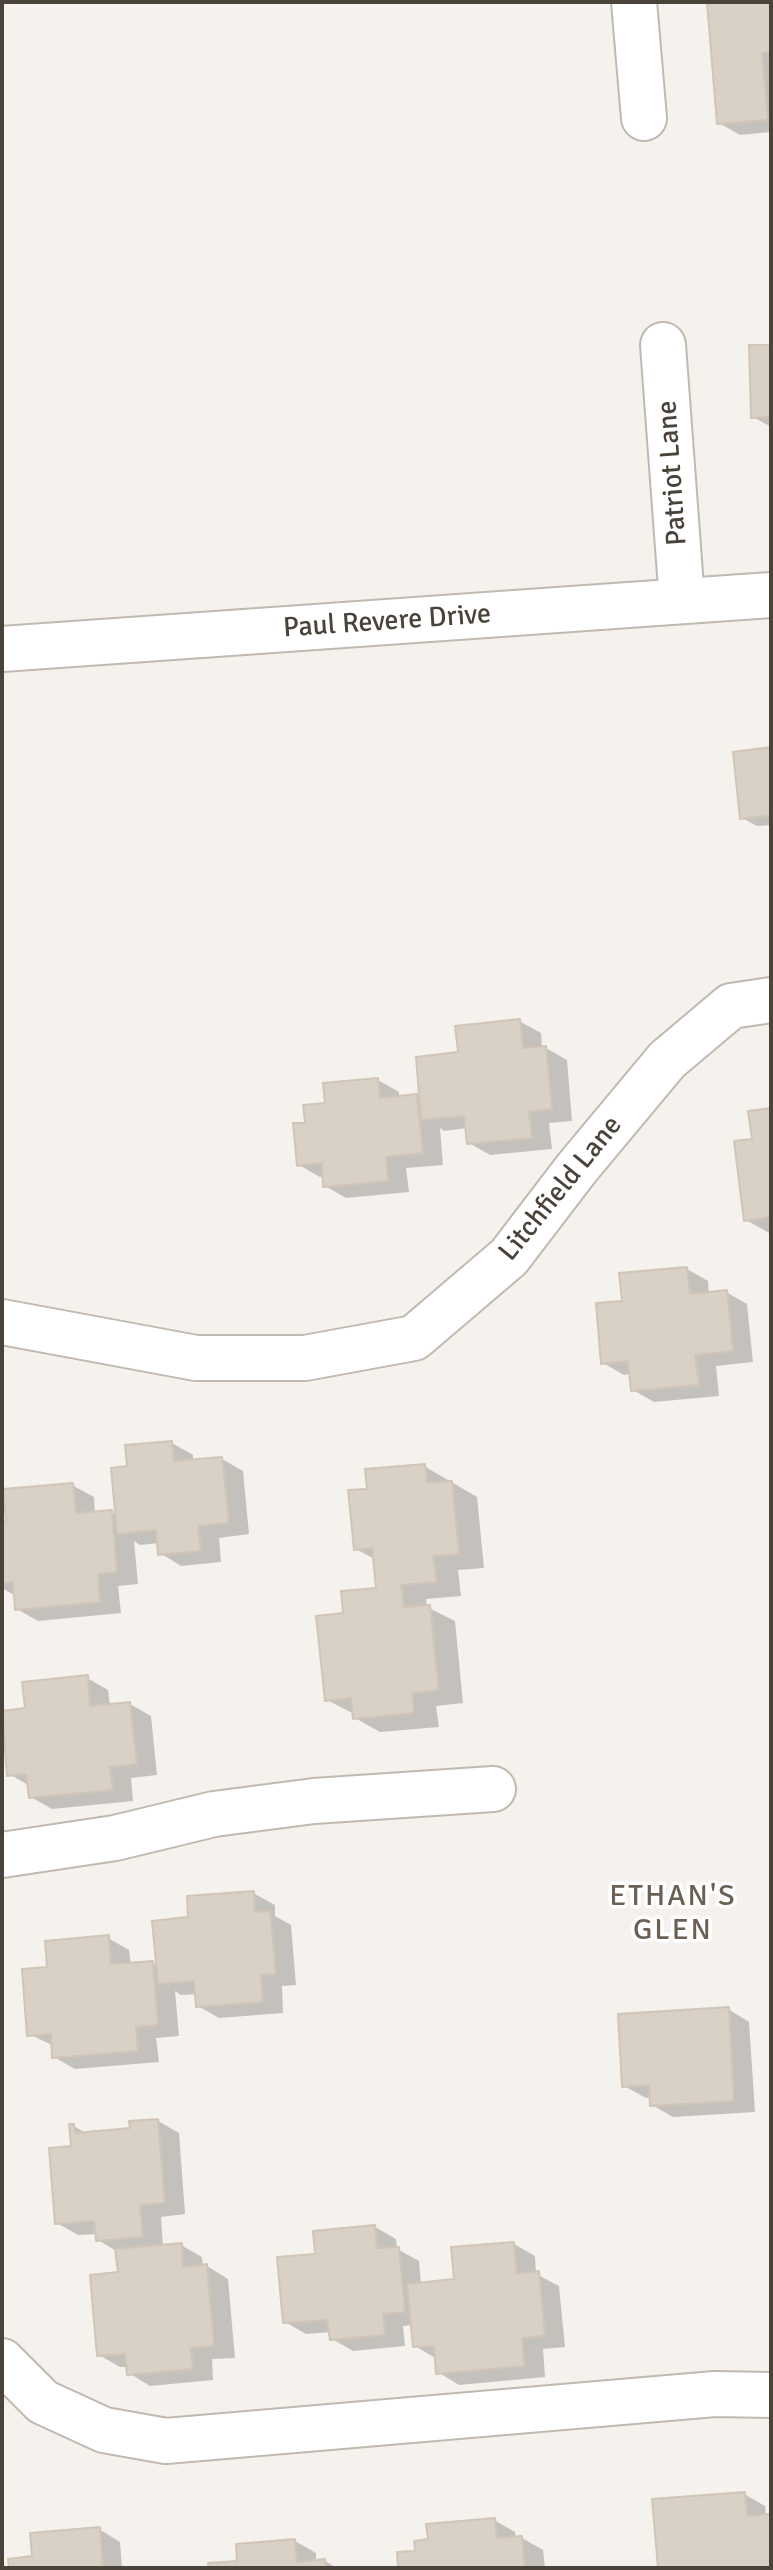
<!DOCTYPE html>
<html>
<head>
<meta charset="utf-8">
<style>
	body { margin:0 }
	#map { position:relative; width:773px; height:2570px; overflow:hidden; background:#f5f2ed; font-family:Signika,sans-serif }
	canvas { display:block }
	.frame { position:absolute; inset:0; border:4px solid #49433a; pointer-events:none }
</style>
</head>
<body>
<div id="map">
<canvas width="773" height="2570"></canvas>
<div class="frame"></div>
</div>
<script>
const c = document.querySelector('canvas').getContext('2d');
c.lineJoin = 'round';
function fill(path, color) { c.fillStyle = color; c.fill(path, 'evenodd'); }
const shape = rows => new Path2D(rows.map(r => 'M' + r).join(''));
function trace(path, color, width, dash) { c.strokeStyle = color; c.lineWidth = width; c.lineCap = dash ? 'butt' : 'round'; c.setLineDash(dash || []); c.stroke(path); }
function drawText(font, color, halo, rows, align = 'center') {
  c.font = font + ' Signika,sans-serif'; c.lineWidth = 7; c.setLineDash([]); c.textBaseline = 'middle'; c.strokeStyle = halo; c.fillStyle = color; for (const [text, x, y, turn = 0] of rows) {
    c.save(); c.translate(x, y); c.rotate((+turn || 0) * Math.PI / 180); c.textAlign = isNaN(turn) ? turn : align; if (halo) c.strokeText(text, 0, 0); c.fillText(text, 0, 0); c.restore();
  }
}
fill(shape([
	[709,2,771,2,771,132,740,135,719,123],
	[771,347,771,427,753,417],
	[771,749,771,825,757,826,742,818],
	[519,1021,541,1033,542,1048,546,1048,567,1060,572,1121,549,1123,552,1149,490,1155,469,1143,467,1128,444,1131,440,1128,443,1165,406,1168,409,1192,346,1198,325,1186,324,1176,320,1177,299,1165,307,1124,327,1105,378,1080,399,1092,399,1098,416,1096,421,1099,460,1054],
	[771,1110,771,1234,746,1220,754,1141],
	[687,1269,708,1281,709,1294,726,1292,747,1304,753,1362,716,1366,719,1396,654,1402,633,1390,631,1374,624,1375,603,1363,624,1302],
	[172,1443,193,1455,193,1462,222,1459,243,1471,249,1534,219,1538,221,1562,181,1566,160,1553,159,1543,140,1545,134,1541,138,1584,118,1586,121,1613,38,1621,17,1609,14,1595,2,1588,2,1523,72,1485,94,1497,95,1514,111,1512,117,1516,129,1468],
	[424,1466,477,1497,484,1568,458,1570,461,1596,426,1599,427,1607,455,1621,463,1703,436,1706,439,1727,380,1732,355,1718,354,1714,327,1700,345,1615,379,1589,376,1560,356,1549,369,1491],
	[87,1678,108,1690,110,1706,130,1704,151,1716,157,1775,131,1778,133,1801,52,1809,31,1797,30,1786,9,1774,27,1710],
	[253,1893,275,1905,275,1916,291,1925,296,1985,282,1986,283,2013,219,2018,198,2006,197,1994,181,1995,175,1991,179,2036,156,2038,159,2062,75,2069,54,2057,54,2046,29,2034,50,1969,108,1938,129,1950,131,1965,153,1963,159,1966,190,1919],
	[728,2009,749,2022,755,2112,673,2117,652,2105,651,2097,646,2098,624,2086],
	[158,2121,179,2133,185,2214,161,2217,163,2247,181,2245,202,2257,203,2267,207,2266,228,2279,235,2358,212,2359,213,2380,150,2386,129,2373,128,2367,120,2367,99,2355,120,2274,118,2252,98,2240,97,2234,78,2235,57,2223,73,2148,74,2126,87,2134,133,2130],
	[375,2227,396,2239,397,2249,419,2261,421,2284,456,2281,514,2244,535,2256,536,2274,559,2286,565,2347,543,2349,545,2377,459,2385,438,2372,437,2359,415,2346,413,2325,403,2326,405,2346,353,2351,332,2339,331,2332,306,2334,285,2322,317,2256],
	[744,2494,765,2506,766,2516,771,2516,771,2568,660,2568],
	[494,2520,515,2532,516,2538,522,2538,543,2550,545,2568,400,2568,417,2553],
	[99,2529,120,2542,122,2568,11,2568],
	[295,2541,316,2553,316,2562,325,2561,337,2568,211,2568,240,2562]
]), '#0003');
const building = shape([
	[707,2,771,2,771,52,762,53,768,120,717,124,707,2],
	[749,345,771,345,771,417,751,418,749,345],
	[771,747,771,815,740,819,733,752,771,747],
	[520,1019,523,1048,546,1046,552,1109,529,1112,532,1138,467,1144,464,1116,421,1120,416,1057,458,1052,455,1026,520,1019],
	[378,1078,380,1098,417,1094,423,1153,386,1157,388,1181,323,1187,322,1163,297,1166,293,1123,305,1123,303,1105,325,1103,323,1083,378,1078],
	[771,1108,771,1217,744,1221,734,1141,752,1139,748,1111,771,1108],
	[687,1267,690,1294,727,1290,733,1351,695,1355,699,1385,631,1391,628,1361,601,1364,596,1303,622,1301,619,1273,687,1267],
	[172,1441,174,1461,222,1457,229,1523,198,1526,201,1551,158,1555,156,1530,117,1534,111,1468,127,1466,125,1445,172,1441],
	[425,1464,427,1483,452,1481,459,1554,433,1556,437,1582,401,1585,404,1607,430,1605,439,1690,412,1693,414,1713,353,1719,351,1698,325,1701,316,1616,343,1613,341,1591,376,1588,372,1548,354,1550,348,1490,367,1489,365,1469,425,1464],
	[73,1483,76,1513,112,1510,117,1572,98,1574,100,1602,15,1610,13,1582,2,1583,2,1521,6,1520,3,1489,73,1483],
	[88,1675,90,1706,130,1702,137,1764,110,1767,113,1790,29,1798,26,1774,7,1776,2,1711,25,1708,22,1682,88,1675],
	[254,1891,255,1912,270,1911,276,1974,261,1975,263,2002,196,2007,194,1981,158,1984,152,1921,188,1917,187,1896,254,1891],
	[109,1935,111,1964,153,1961,158,2025,136,2027,138,2051,52,2058,51,2034,27,2036,22,1969,47,1967,45,1941,109,1935],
	[729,2007,734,2101,650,2106,649,2085,622,2087,618,2014,729,2007],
	[158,2119,165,2203,140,2205,143,2237,96,2241,94,2221,55,2224,49,2148,71,2146,69,2124,74,2124,75,2133,130,2128,129,2121,158,2119],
	[375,2225,377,2248,399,2247,405,2312,383,2314,385,2335,330,2340,327,2320,283,2323,277,2257,315,2254,313,2231,375,2225],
	[514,2242,517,2274,539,2271,545,2336,522,2338,525,2366,436,2374,434,2346,413,2347,407,2284,454,2279,451,2247,514,2242],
	[182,2243,183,2267,207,2264,214,2346,191,2348,193,2369,127,2375,125,2354,97,2356,90,2275,118,2272,115,2249,182,2243],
	[745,2492,747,2516,771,2514,771,2568,658,2568,652,2499,745,2492],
	[495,2518,497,2538,522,2536,525,2568,398,2568,397,2552,415,2551,414,2541,428,2539,426,2524,495,2518],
	[100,2527,103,2568,9,2568,8,2559,32,2556,30,2533,100,2527],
	[295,2539,297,2562,325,2559,326,2568,209,2568,208,2563,237,2561,236,2544,295,2539]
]);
fill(building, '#d9d0c6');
trace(building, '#d0c5b7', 2);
const minor = shape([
	[634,2,644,118],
	[663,345,682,601],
	[2,649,771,595],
	[2,1322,196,1358,305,1358,414,1338,509,1257,577,1168,667,1060,731,1006,771,1000],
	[2,1855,115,1838,214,1814,314,1801,493,1789],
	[2,2361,43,2402,104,2430,166,2441,715,2394,771,2395]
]);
trace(minor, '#c0b9b0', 48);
trace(minor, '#fff', 44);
drawText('28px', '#49433a', '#fff', [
	["Patriot Lane",673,473,-94],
	["Paul Revere Drive",387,622,-4],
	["Litchfield Lane",561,1189,-51]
]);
c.letterSpacing = '2px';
drawText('30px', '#6b6053', '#fff', [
	["ETHAN'S",673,1897],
	["GLEN",673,1931]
]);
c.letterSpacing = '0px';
</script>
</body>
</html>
